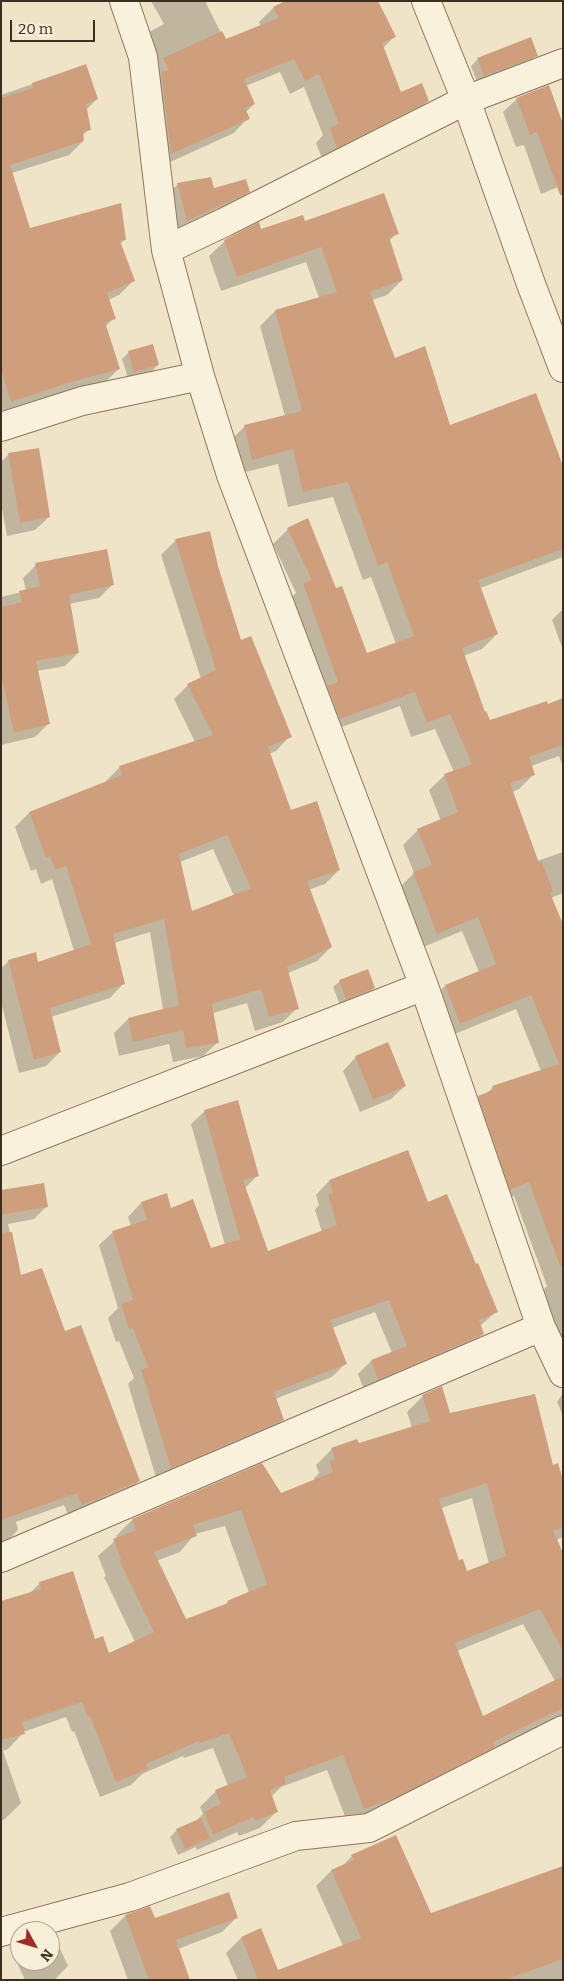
<!DOCTYPE html>
<html>
<head>
<meta charset="utf-8">
<style>
	body { margin:0 }
	#map { position:relative; width:564px; height:1981px; overflow:hidden; background:#f0e4c8; font-family:Bitter,serif }
	canvas { display:block }
	.frame { position:absolute; inset:0; border:2px solid #3d2e20; pointer-events:none }
	.north { position:absolute; left:10px; top:1921px; width:50px; height:50px; box-sizing:border-box; background:#f7eed8; border:1px solid #ada18e; border-radius:50%; rotate:129deg; font-size:14px; font-weight:700; line-height:20px; text-align:center; color:#3d2e20 }
	.north::after { content:''; display:block; margin:auto; width:18px; height:22px; background:#9e2a2b; clip-path:polygon(50% 0,100% 100%,50% 72%,0 100%) }
	.scale { position:absolute; left:10px; top:20px; width:85px; height:22px; box-sizing:border-box; border:2px solid #3d2e20; border-top:0; padding-left:6px; font-size:15px; line-height:18px; white-space:nowrap; color:#3d2e20; -webkit-text-stroke:4px #f7eed8; paint-order:stroke }
</style>
</head>
<body>
<div id="map">
<canvas width="564" height="1981"></canvas>
<div class="frame"></div>
<div class="north">N</div>
<div class="scale">20 m</div>
</div>
<script>
const c = document.querySelector('canvas').getContext('2d');
c.lineJoin = 'round';
function fill(path, color) { c.fillStyle = color; c.fill(path, 'evenodd'); }
const shape = rows => new Path2D(rows.map(r => 'M' + r).join(''));
function trace(path, color, width, dash) { c.strokeStyle = color; c.lineWidth = width; c.lineCap = dash ? 'butt' : 'round'; c.setLineDash(dash || []); c.stroke(path); }
fill(shape([
	[151,1,208,1,206,3,225,41,261,26,259,22,273,8,288,1,394,37,383,48,400,93,428,101,413,115,323,161,316,143,323,135,304,87,290,94,280,72,246,86,254,104,246,112,248,118,234,133,157,168,137,45,151,31,164,24],
	[536,56,530,62,477,82,471,66,478,59],
	[85,66,97,99,86,110,89,129,82,136,83,141,69,155,12,173,29,229,125,239,120,244,133,281,119,295,108,300,114,318,105,327,119,369,104,383,1,414,1,95],
	[548,87,563,185,541,194,524,145,516,147,503,112,517,99],
	[178,184,213,189,249,191,237,204,175,232,166,196],
	[304,223,397,233,389,241,402,280,387,295,372,300,394,360,449,427,563,470,563,557,480,588,497,634,482,649,463,656,484,713,490,721,547,706,563,700,563,767,559,756,531,766,534,774,519,789,512,792,537,861,563,852,563,893,551,898,563,928,563,1384,532,1301,547,1286,514,1196,495,1204,464,1112,479,1097,485,1095,493,1087,541,1071,516,1009,445,1038,430,1001,445,986,479,972,462,931,421,948,399,888,414,873,403,845,418,830,441,821,429,790,445,775,454,772,435,729,411,737,400,706,325,733,288,600,296,593,273,544,288,529,335,590,366,654,396,644,371,577,363,580,333,497,288,507,278,464,237,474,230,441,245,426,285,416,260,326,275,311,319,298,306,262,221,291,209,256,225,241,260,230],
	[129,352,158,365,151,372,128,378,122,359],
	[9,454,49,517,35,530,7,536,1,503,1,462],
	[176,540,216,566,240,642,290,736,276,751,269,754,291,812,339,870,325,884,308,890,331,947,317,961,288,973,297,1008,283,1022,255,1031,247,1003,213,1013,218,1042,203,1056,173,1062,169,1044,119,1056,114,1033,128,1019,163,1010,150,932,114,943,124,983,110,998,51,1017,60,1052,46,1066,19,1073,1,1002,1,968,9,961,37,964,74,951,52,879,41,884,36,869,31,871,15,827,29,813,106,783,106,781,120,767,195,742,174,699,188,685,201,679,161,555],
	[213,849,234,896,191,912,180,862],
	[36,565,112,585,99,598,69,604,78,653,65,666,37,671,48,724,35,737,1,745,1,597,26,591,23,578],
	[563,609,563,650,552,620],
	[340,981,374,988,367,995,340,1005,333,987],
	[356,1057,405,1086,391,1099,360,1112,343,1071],
	[205,1111,258,1175,245,1188,268,1253,322,1232,315,1210,319,1205,316,1195,329,1181,427,1203,496,1312,480,1326,483,1334,469,1347,365,1392,358,1374,371,1361,392,1353,375,1312,332,1328,345,1364,332,1377,275,1399,282,1420,269,1433,157,1481,128,1384,134,1378,119,1341,116,1342,108,1318,118,1308,99,1245,113,1232,131,1226,128,1217,141,1203,170,1209,210,1250,225,1245,191,1124],
	[1,1197,47,1206,34,1219,8,1224,20,1277,64,1333,139,1481,125,1494,69,1517,64,1505,16,1522,18,1530,5,1543,1,1544],
	[563,1393,563,1416,557,1402],
	[423,1396,450,1415,552,1466,563,1485,563,1537,556,1540,563,1557,563,1715,487,1752,477,1763,348,1824,327,1770,281,1787,271,1797,276,1812,260,1828,239,1836,237,1832,197,1850,196,1847,178,1855,170,1837,177,1830,196,1821,203,1814,200,1807,216,1791,228,1786,213,1748,184,1758,183,1756,142,1774,131,1785,100,1797,74,1731,72,1732,66,1717,23,1732,23,1733,8,1749,3,1751,21,1803,5,1819,1,1821,1,1603,28,1595,40,1583,108,1654,135,1642,104,1577,106,1576,98,1556,117,1539,116,1536,132,1520,261,1465,280,1494,315,1481,314,1478,319,1473,316,1465,332,1449,358,1445,412,1428,407,1412],
	[472,1498,489,1564,466,1573,458,1562,441,1508],
	[225,1526,249,1593,228,1602,224,1606,185,1621,156,1561,180,1552,195,1534],
	[523,1624,555,1681,483,1718,457,1651],
	[352,1856,430,1915,563,1866,563,1980,238,1980,226,1953,241,1938,278,1972,343,1946,316,1886,331,1871,341,1867],
	[125,1916,154,1920,237,1917,222,1932,178,1949,189,1980,128,1980,110,1931],
	[55,1938,68,1966,54,1980,25,1980,17,1963,20,1960,50,1961,50,1940]
]), '#0003');
fill(shape([
	[285,1,378,1,396,37,382,43,401,92,422,83,429,101,337,148,330,128,339,124,319,74,305,81,294,59,244,79,255,104,245,108,250,119,171,154,161,72,169,70,163,58,222,31,226,39,278,18,273,7],
	[531,37,538,56,484,76,477,58],
	[86,64,98,99,86,104,91,130,83,132,84,141,10,165,30,228,121,203,126,240,120,241,135,281,107,293,116,319,105,322,120,369,68,383,11,402,1,369,1,98,33,88,32,83],
	[549,85,563,124,563,195,560,195,537,132,530,135,516,98],
	[211,177,214,188,246,179,250,192,187,221,177,183],
	[384,193,399,234,389,237,403,280,370,292,395,358,425,346,450,425,536,393,563,466,563,549,478,580,498,634,462,648,485,712,486,711,490,720,547,701,548,704,563,698,563,745,529,757,535,775,510,783,539,863,542,862,553,891,550,893,563,924,563,1266,560,1266,529,1182,510,1190,478,1096,493,1090,492,1086,559,1064,531,995,460,1024,445,985,496,964,478,917,437,934,413,872,432,865,417,829,458,812,444,774,472,764,450,714,427,723,415,692,340,719,327,686,338,682,303,583,312,580,287,528,308,518,336,588,342,586,367,653,414,636,387,562,378,566,348,482,303,492,293,449,252,460,244,425,302,411,275,310,337,292,321,247,237,277,224,240,259,222,261,229,303,215,305,221],
	[153,344,159,365,134,372,128,351],
	[39,448,50,517,20,523,8,453],
	[210,531,218,566,241,640,251,636,292,737,268,747,291,810,317,801,340,870,307,881,332,947,287,967,299,1009,269,1017,261,989,212,1004,219,1043,186,1048,183,1030,133,1042,128,1018,179,1005,164,919,113,934,125,984,50,1008,61,1052,34,1060,8,960,36,952,38,962,91,944,66,866,55,870,50,856,46,858,29,812,122,775,119,766,213,735,187,684,216,670,175,539],
	[227,835,251,888,192,911,179,854],
	[107,549,114,585,69,595,79,653,36,661,50,724,14,733,1,674,1,607,22,602,19,591,40,586,35,563],
	[368,969,375,988,346,1000,339,980],
	[388,1042,406,1086,373,1100,355,1056],
	[238,1100,259,1176,243,1180,268,1251,337,1225,328,1195,333,1193,329,1180,408,1150,428,1202,447,1194,476,1264,478,1263,498,1312,479,1320,484,1334,378,1380,371,1360,407,1346,389,1300,330,1320,347,1364,274,1392,284,1420,171,1468,141,1370,148,1367,133,1328,129,1329,121,1304,133,1300,112,1231,147,1220,141,1202,167,1193,171,1208,193,1199,211,1248,240,1239,204,1110],
	[44,1183,48,1207,1,1215,1,1190],
	[12,1232,21,1275,42,1268,65,1331,81,1325,140,1481,82,1505,77,1493,1,1520,1,1233],
	[442,1386,450,1413,535,1394,553,1465,558,1463,563,1480,563,1528,553,1530,563,1553,563,1651,540,1609,455,1643,483,1716,563,1676,563,1708,493,1742,495,1747,397,1797,364,1809,343,1755,284,1777,286,1784,270,1790,278,1812,255,1821,253,1817,213,1835,204,1812,221,1804,215,1790,247,1777,229,1733,200,1743,199,1741,146,1764,148,1769,116,1782,90,1716,88,1717,82,1702,22,1722,25,1734,1,1740,1,1601,41,1589,39,1582,73,1571,95,1639,103,1636,109,1653,154,1632,119,1560,121,1559,113,1539,136,1530,132,1519,262,1463,281,1493,333,1472,329,1461,335,1459,331,1448,357,1439,359,1443,430,1421,422,1395],
	[487,1483,506,1556,467,1571,463,1559,459,1560,439,1499],
	[241,1510,267,1584,227,1601,228,1603,186,1619,154,1552,197,1536,193,1525],
	[201,1818,210,1838,185,1849,176,1829],
	[396,1835,431,1913,563,1866,563,1959,505,1980,258,1980,241,1937,261,1928,278,1970,361,1938,331,1870,354,1860,351,1855],
	[229,1892,238,1918,176,1940,190,1980,149,1980,125,1915,150,1906,155,1918]
]), '#cf9f7d');
const minor = shape([
	[124,1,143,57,166,250],
	[426,1,466,100,531,284,563,368],
	[563,63,466,100,225,222,166,250,200,376,231,475,424,986,541,1327,563,1373],
	[1,427,82,401,200,376],
	[1,1151,424,986],
	[1,1558,541,1327],
	[1,1932,130,1897,296,1836,369,1828,563,1730]
]);
trace(minor, '#8d765c', 30);
trace(minor, '#faf1dc', 28);
</script>
</body>
</html>
